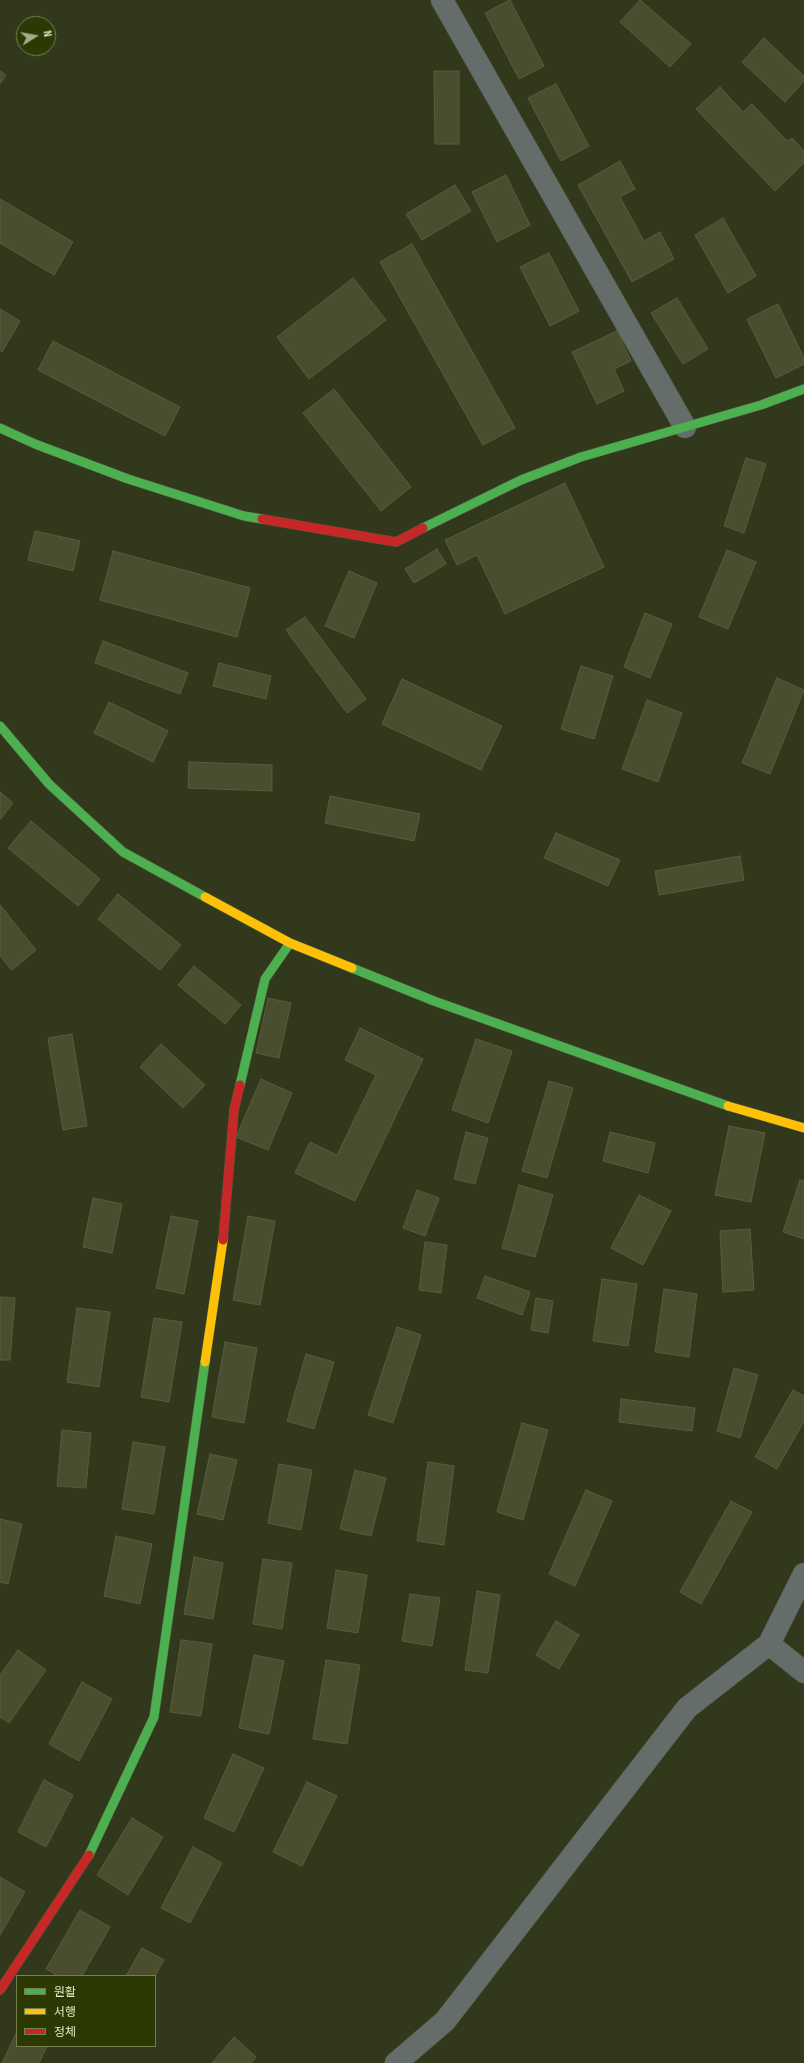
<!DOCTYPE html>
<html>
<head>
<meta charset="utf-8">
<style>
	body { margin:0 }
	#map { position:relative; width:804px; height:2063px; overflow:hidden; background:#31381b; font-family:"Sofia Sans Condensed","Noto Sans KR",sans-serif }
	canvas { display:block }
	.legend { position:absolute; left:16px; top:1975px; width:140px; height:72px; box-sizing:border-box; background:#2d3902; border:1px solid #758051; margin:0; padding:5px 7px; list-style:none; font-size:12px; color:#e0ebc8 }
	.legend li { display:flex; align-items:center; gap:8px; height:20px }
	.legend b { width:20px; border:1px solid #758051 }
	.north { position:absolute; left:16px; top:16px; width:40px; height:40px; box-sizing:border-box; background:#2d3902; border:1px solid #758051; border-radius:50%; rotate:79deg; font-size:11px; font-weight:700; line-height:16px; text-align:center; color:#e0ebc8 }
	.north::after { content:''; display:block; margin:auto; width:14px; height:18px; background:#a3ac8b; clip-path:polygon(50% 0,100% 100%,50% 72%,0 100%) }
</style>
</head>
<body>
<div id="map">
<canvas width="804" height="2063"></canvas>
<ul class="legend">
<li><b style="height:5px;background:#4caf50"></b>원활</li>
<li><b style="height:5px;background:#ffc107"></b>서행</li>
<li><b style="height:5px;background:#c62828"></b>정체</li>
</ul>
<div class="north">N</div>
</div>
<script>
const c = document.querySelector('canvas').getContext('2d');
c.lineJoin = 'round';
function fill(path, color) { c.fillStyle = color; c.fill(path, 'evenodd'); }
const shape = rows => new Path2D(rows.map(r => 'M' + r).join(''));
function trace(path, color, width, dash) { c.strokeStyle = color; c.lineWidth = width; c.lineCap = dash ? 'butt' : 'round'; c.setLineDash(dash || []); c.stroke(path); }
const building = shape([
	[510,0,544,66,519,79,485,13,510,0],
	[640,0,691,44,670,67,620,22,640,0],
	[764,38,804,76,804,81,785,102,742,62,764,38],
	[0,71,6,75,0,84,0,71],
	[434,71,459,71,459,144,435,144,434,71],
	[556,84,589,146,561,161,528,98,556,84],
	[720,87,743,112,752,104,787,141,792,138,804,151,804,163,775,191,696,109,720,87],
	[620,161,635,189,620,197,644,241,660,232,674,259,632,282,578,185,620,161],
	[506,175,530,225,497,242,472,192,506,175],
	[455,185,471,211,422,240,406,214,455,185],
	[0,199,73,242,54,275,0,243,0,199],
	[723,218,756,276,728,293,695,235,723,218],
	[412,244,515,428,483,445,380,262,412,244],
	[549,253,579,311,550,326,520,267,549,253],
	[353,278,386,320,309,379,277,337,353,278],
	[677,298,708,349,683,364,651,313,677,298],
	[778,304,804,358,804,364,776,378,747,319,778,304],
	[0,309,20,321,2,352,0,350,0,309],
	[617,331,631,361,614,369,624,391,597,404,572,352,617,331],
	[53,341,180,407,165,436,38,370,53,341],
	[334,389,411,487,381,511,303,413,334,389],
	[746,458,766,464,744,533,724,526,746,458],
	[565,483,604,567,505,614,477,555,457,565,445,540,565,483],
	[35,531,80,541,73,571,28,560,35,531],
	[437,549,446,564,414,583,405,569,437,549],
	[727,550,756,562,728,629,699,617,727,550],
	[113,551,250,588,237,637,100,600,113,551],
	[349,571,377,583,354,638,325,626,349,571],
	[645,613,672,624,650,678,624,667,645,613],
	[305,617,366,699,347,713,286,630,305,617],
	[103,641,188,673,180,694,95,663,103,641],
	[219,663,271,676,266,699,213,686,219,663],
	[581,666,613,676,594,739,561,729,581,666],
	[777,678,804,690,770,774,742,763,777,678],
	[402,679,502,726,481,770,382,724,402,679],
	[647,700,682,713,658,782,622,769,647,700],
	[109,702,168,731,153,762,94,733,109,702],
	[189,762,272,765,272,791,188,788,189,762],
	[0,792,13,803,0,820,0,792],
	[330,796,420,814,414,841,325,823,330,796],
	[31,821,100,879,78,906,8,848,31,821],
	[556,833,620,860,608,886,544,858,556,833],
	[740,856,744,880,659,895,655,871,740,856],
	[118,894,181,945,160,970,98,919,118,894],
	[0,905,36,950,12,970,0,956,0,905],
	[194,966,241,1005,225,1024,178,985,194,966],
	[268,998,291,1003,279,1058,256,1053,268,998],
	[360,1028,423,1059,355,1201,295,1173,310,1142,337,1155,376,1075,345,1060,360,1028],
	[72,1034,87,1126,63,1130,48,1038,72,1034],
	[476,1039,512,1051,488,1123,452,1110,476,1039],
	[161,1044,205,1085,183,1108,140,1067,161,1044],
	[261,1079,292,1093,268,1150,236,1137,261,1079],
	[549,1081,573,1088,547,1178,522,1171,549,1081],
	[729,1126,765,1133,751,1202,715,1195,729,1126],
	[466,1132,488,1138,475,1184,454,1179,466,1132],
	[610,1132,655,1143,648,1173,603,1161,610,1132],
	[800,1180,804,1181,804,1239,783,1232,800,1180],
	[519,1185,553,1195,535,1257,502,1248,519,1185],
	[417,1190,439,1198,425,1236,403,1228,417,1190],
	[639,1195,671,1211,643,1265,611,1248,639,1195],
	[93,1198,122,1204,112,1253,83,1247,93,1198],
	[171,1216,198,1221,184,1294,156,1288,171,1216],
	[248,1216,275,1221,260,1305,233,1300,248,1216],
	[750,1229,754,1290,723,1292,720,1231,750,1229],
	[425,1242,447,1245,441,1293,419,1290,425,1242],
	[485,1276,530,1292,522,1315,477,1298,485,1276],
	[602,1279,637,1284,628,1346,593,1341,602,1279],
	[664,1289,697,1294,689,1357,655,1352,664,1289],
	[0,1297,15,1298,10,1360,0,1360,0,1297],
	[536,1298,553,1301,548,1333,531,1330,536,1298],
	[77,1308,110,1312,99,1387,67,1382,77,1308],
	[154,1318,182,1322,169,1402,141,1397,154,1318],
	[397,1327,421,1335,393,1423,368,1415,397,1327],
	[225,1342,257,1348,244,1423,212,1417,225,1342],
	[306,1354,334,1362,314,1429,287,1421,306,1354],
	[734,1368,758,1375,740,1438,717,1431,734,1368],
	[793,1390,804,1396,804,1421,777,1469,755,1457,793,1390],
	[621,1399,695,1408,692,1431,619,1422,621,1399],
	[522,1423,548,1430,523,1520,497,1512,522,1423],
	[62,1430,91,1433,86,1488,57,1486,62,1430],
	[133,1442,165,1447,154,1514,122,1509,133,1442],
	[210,1454,237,1460,223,1520,197,1514,210,1454],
	[428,1462,454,1466,444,1545,417,1541,428,1462],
	[279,1464,312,1470,301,1530,268,1523,279,1464],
	[355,1470,386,1478,371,1536,340,1529,355,1470],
	[586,1490,612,1501,575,1586,549,1574,586,1490],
	[731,1501,752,1512,701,1604,680,1592,731,1501],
	[0,1519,22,1524,8,1584,0,1582,0,1519],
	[116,1536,152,1544,140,1604,104,1596,116,1536],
	[194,1557,223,1563,213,1619,184,1614,194,1557],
	[263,1559,292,1563,282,1629,253,1624,263,1559],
	[336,1570,367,1575,358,1633,327,1628,336,1570],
	[477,1591,500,1595,488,1673,465,1670,477,1591],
	[410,1594,440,1598,432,1646,402,1641,410,1594],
	[556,1621,579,1635,559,1669,536,1655,556,1621],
	[181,1640,212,1644,201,1716,170,1712,181,1640],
	[18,1650,46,1670,9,1723,0,1717,0,1675,18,1650],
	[254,1655,284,1661,269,1734,239,1728,254,1655],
	[326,1660,360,1665,347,1744,313,1739,326,1660],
	[82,1682,112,1699,79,1761,49,1744,82,1682],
	[233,1754,264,1768,234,1832,204,1818,233,1754],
	[44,1780,73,1795,46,1847,18,1832,44,1780],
	[307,1782,337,1796,302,1866,273,1852,307,1782],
	[132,1818,163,1837,128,1895,97,1875,132,1818],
	[193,1847,222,1863,190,1923,161,1908,193,1847],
	[0,1877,25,1892,0,1935,0,1877],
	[80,1910,110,1927,82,1976,58,1976,46,1969,80,1910],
	[142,1948,164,1960,155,1976,126,1976,142,1948],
	[17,2032,17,2046,47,2046,39,2063,2,2063,17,2032],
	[234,2037,256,2057,251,2063,212,2063,234,2037]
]);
fill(building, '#4a4d2e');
trace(building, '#5a5c40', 1);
const street = shape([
	[442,0,685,427],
	[769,1644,804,1672],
	[396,2063,445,2021,687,1708,769,1644,804,1574]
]);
const fast = shape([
	[0,428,35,444,128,479,244,516,262,519],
	[423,528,521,480,581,457,761,405,804,389],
	[0,726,49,784,123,852,205,897],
	[352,968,434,1001,728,1106],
	[240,1085,265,979,290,943],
	[89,1855,154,1717,205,1362]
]);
const slow = shape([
	[205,897,290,943,352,968],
	[728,1106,804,1128],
	[205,1362,223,1240]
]);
const jam = shape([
	[262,519,396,542,423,528],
	[223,1240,234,1110,240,1085],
	[0,1990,89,1855]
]);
trace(street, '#4f563d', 23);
trace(fast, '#4f563d', 10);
trace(slow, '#4f563d', 10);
trace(jam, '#4f563d', 10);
trace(street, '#646d69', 22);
trace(fast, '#4caf50', 9);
trace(slow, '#ffc107', 9);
trace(jam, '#c62828', 9);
</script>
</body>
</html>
